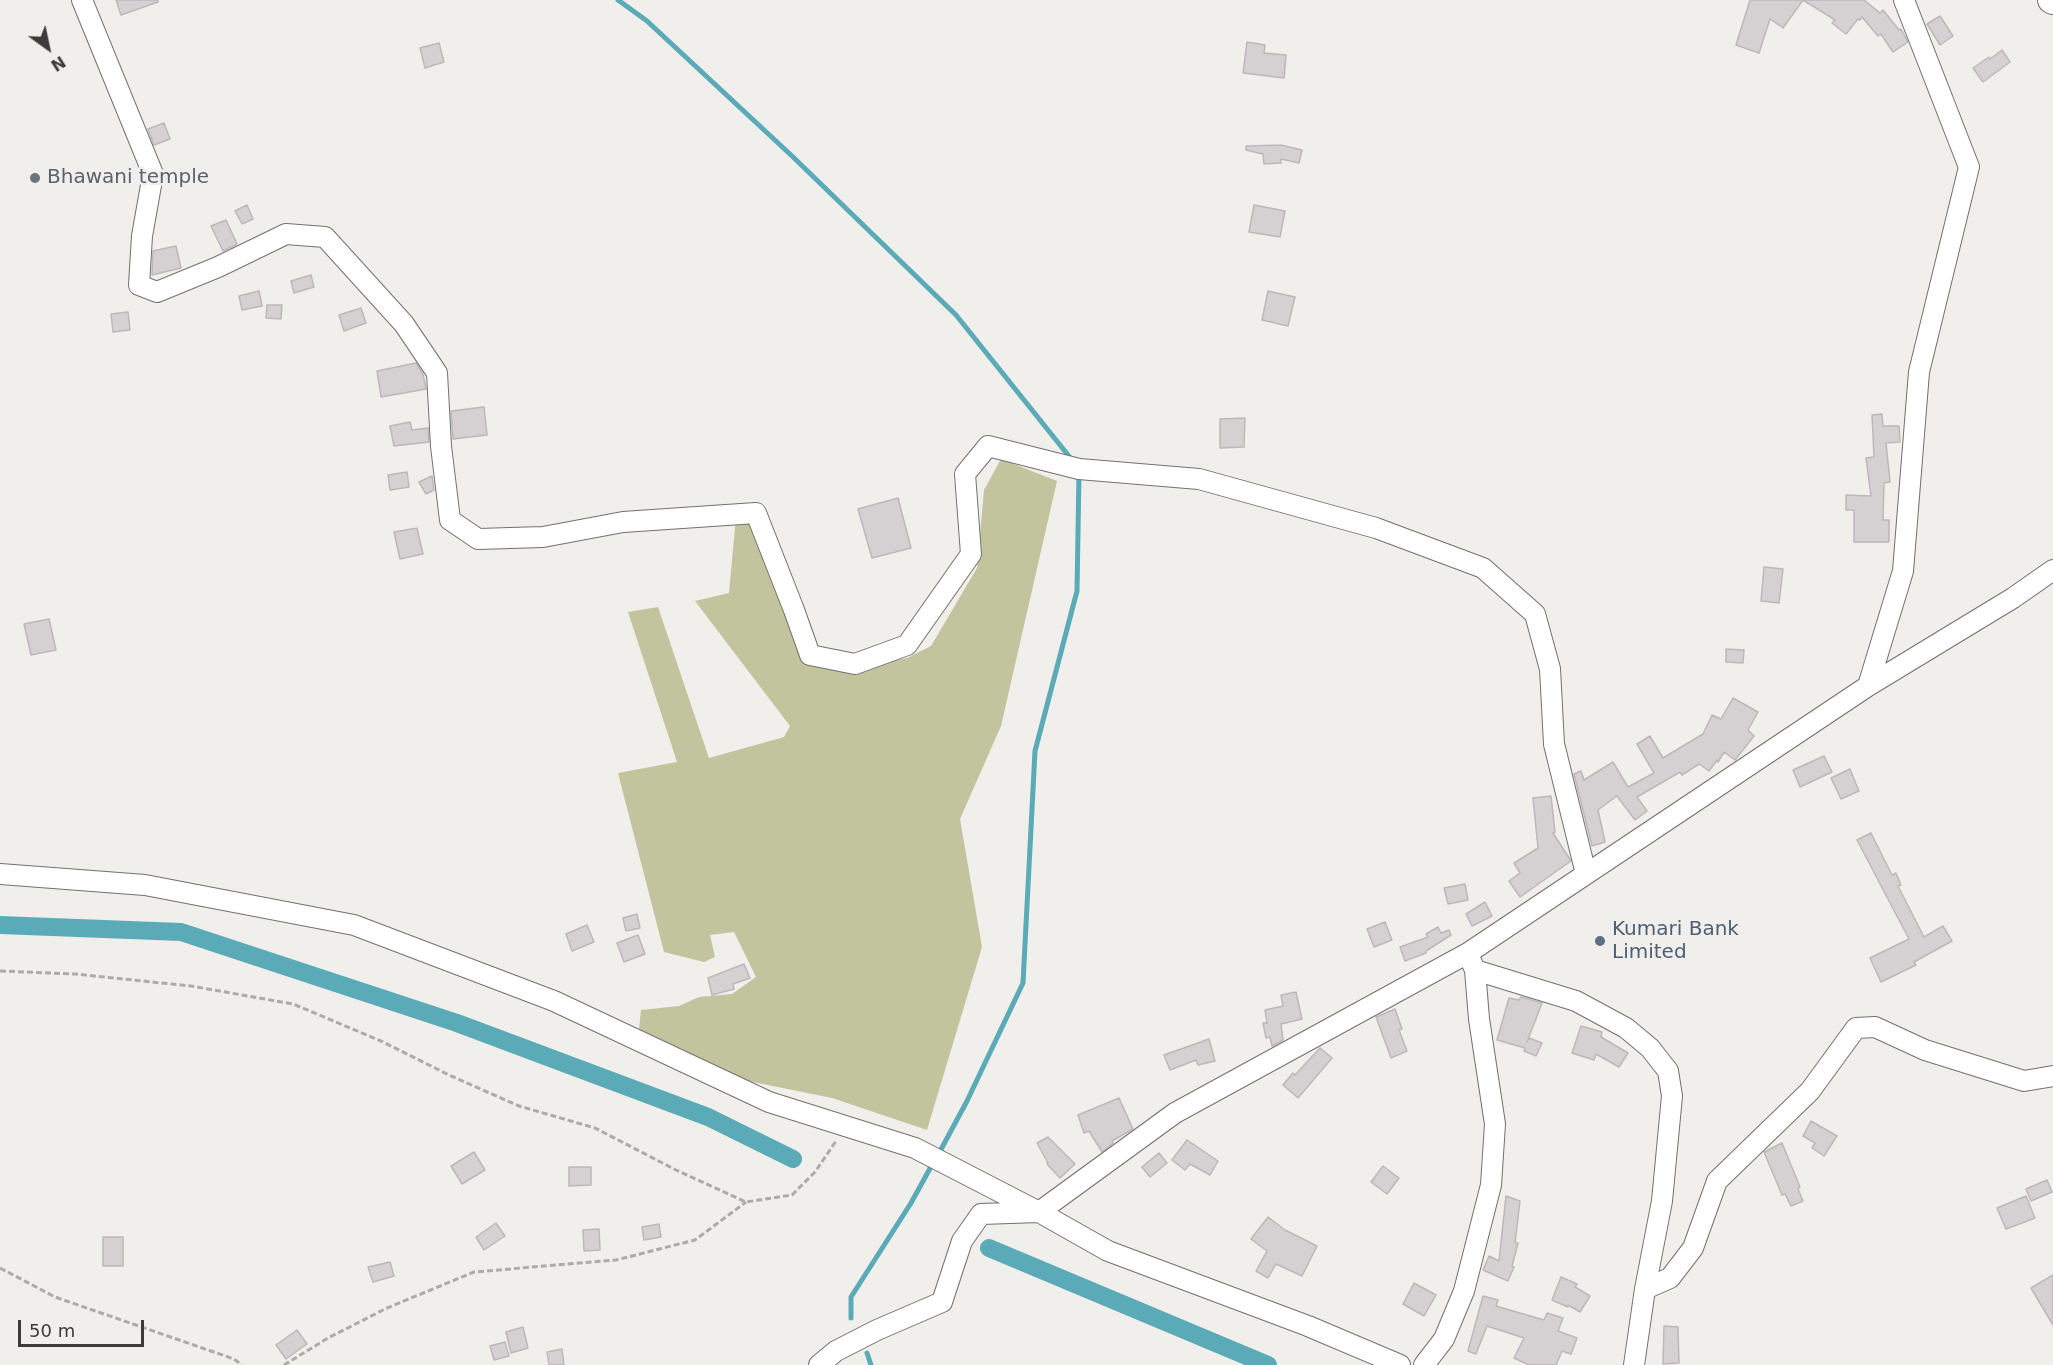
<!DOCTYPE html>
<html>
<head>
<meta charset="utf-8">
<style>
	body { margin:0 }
	#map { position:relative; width:2053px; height:1365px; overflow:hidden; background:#f1efeb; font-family:"DejaVu Sans",sans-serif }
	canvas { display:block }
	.north { position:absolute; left:18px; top:18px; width:60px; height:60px; -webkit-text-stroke:4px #f1efeb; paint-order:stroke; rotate:147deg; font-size:16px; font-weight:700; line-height:24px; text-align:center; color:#3c3b3a }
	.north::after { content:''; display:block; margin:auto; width:21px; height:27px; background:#3c3b3a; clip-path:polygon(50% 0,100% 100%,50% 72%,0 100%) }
	.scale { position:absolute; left:18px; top:1320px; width:126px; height:27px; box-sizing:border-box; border:3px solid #3c3b3a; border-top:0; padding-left:8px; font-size:18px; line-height:21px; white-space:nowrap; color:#3c3b3a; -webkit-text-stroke:4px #f1efeb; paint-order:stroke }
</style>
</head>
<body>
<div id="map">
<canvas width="2053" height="1365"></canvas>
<div class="north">N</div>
<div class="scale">50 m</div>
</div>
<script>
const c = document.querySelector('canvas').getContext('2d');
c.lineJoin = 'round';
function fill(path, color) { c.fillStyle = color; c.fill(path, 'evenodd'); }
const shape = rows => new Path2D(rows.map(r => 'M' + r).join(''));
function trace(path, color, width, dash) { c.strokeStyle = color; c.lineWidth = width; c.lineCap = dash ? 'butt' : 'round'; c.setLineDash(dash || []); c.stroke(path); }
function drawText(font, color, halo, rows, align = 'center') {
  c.font = font + ' "DejaVu Sans",sans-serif'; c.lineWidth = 5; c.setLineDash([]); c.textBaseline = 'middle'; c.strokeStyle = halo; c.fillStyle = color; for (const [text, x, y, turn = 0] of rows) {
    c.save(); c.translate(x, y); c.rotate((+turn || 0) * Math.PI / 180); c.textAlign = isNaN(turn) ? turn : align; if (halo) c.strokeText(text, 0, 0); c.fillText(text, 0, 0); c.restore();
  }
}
fill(shape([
	[1001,459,1057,481,1001,726,960,819,982,947,927,1130,832,1098,748,1081,639,1029,641,1010,679,1006,699,997,732,994,756,977,734,932,710,935,715,957,704,962,664,952,618,773,677,762,628,612,658,607,709,758,784,737,790,726,695,601,729,593,736,517,754,519,805,659,852,667,907,658,931,646,977,568,984,490]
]), '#c2c49d');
trace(shape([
	[618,0,647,21,792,156,956,315,1072,460],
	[938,1155,967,1101,1023,983,1035,751,1077,591,1079,473],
	[851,1318,851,1297,911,1203,933,1163],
	[867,1353,871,1365]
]), '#5aabb7', 5);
trace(shape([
	[0,925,181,932,457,1023,708,1117,793,1159],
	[989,1248,1268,1365]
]), '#5aabb7', 18);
const building = shape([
	[116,0,158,0,158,2,121,15,116,0],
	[1750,0,1864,0,1880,13,1883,10,1899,30,1901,29,1908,42,1893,52,1881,34,1878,36,1862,17,1860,20,1858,19,1846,34,1832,23,1835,20,1803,0,1783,28,1770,19,1759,53,1736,45,1750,0],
	[1940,16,1953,36,1940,45,1927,24,1940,16],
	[1247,42,1265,45,1264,53,1286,55,1284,78,1243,73,1247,42],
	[439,43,444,62,425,68,420,48,439,43],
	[2002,50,2010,62,1983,82,1973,68,1989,57,1990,59,2002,50],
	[164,123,170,139,154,145,148,129,164,123],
	[1281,145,1302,150,1299,163,1281,159,1281,163,1264,164,1263,154,1246,150,1246,146,1281,145],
	[247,205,253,219,242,224,235,211,247,205],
	[1254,205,1285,211,1280,237,1249,232,1254,205],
	[226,220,237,244,223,251,211,226,226,220],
	[176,246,181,268,152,275,153,251,176,246],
	[311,275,314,287,294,293,291,281,311,275],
	[259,291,262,306,242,310,239,296,259,291],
	[1268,291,1295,297,1288,326,1262,320,1268,291],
	[267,305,282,305,281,319,266,318,267,305],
	[361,308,366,323,344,331,339,315,361,308],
	[128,312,130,330,113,332,111,314,128,312],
	[416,363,423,374,426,389,381,397,377,371,416,363],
	[484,407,487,435,453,439,451,411,484,407],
	[1882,414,1883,426,1899,426,1900,442,1886,443,1890,482,1884,483,1883,520,1889,520,1889,542,1854,542,1854,510,1846,510,1846,495,1871,496,1866,458,1874,457,1872,415,1882,414],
	[1245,418,1244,447,1220,448,1220,419,1245,418],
	[410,422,412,430,428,428,429,442,394,446,390,426,410,422],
	[407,472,409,487,390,490,388,475,407,472],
	[432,476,434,490,426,494,419,482,432,476],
	[898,498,911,548,872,558,858,509,898,498],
	[417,528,423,554,400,559,394,532,417,528],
	[1764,567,1783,569,1779,603,1761,601,1764,567],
	[49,619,56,650,31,655,24,624,49,619],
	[1726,649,1744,650,1743,663,1726,662,1726,649],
	[1733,698,1758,712,1748,730,1754,736,1735,760,1724,752,1718,762,1717,760,1709,771,1699,764,1682,775,1680,772,1637,797,1647,811,1635,820,1617,796,1598,810,1605,842,1592,846,1574,774,1581,771,1584,780,1613,762,1628,787,1654,773,1637,744,1650,736,1663,758,1703,734,1712,715,1721,719,1733,698],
	[1824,756,1832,772,1800,787,1793,770,1824,756],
	[1850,769,1859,791,1841,799,1831,778,1850,769],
	[1551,796,1555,832,1553,833,1571,861,1520,897,1509,881,1520,873,1514,863,1538,848,1533,798,1551,796],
	[1871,833,1892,875,1896,873,1901,885,1898,886,1924,937,1943,926,1952,941,1914,962,1916,965,1881,982,1870,958,1909,939,1857,840,1871,833],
	[1465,884,1468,900,1448,904,1444,888,1465,884],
	[1485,902,1492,916,1472,926,1466,914,1485,902],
	[637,914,640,928,626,931,623,918,637,914],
	[1385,922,1392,940,1374,947,1367,929,1385,922],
	[587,925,594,942,572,951,566,934,587,925],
	[1438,927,1441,933,1449,930,1451,935,1426,951,1426,953,1405,961,1400,947,1428,937,1426,934,1438,927],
	[638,935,645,954,624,962,617,943,638,935],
	[744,964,750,978,733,984,734,989,712,995,708,978,744,964],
	[1296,992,1302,1019,1281,1024,1283,1040,1272,1046,1270,1037,1266,1038,1263,1023,1267,1023,1265,1010,1283,1006,1281,995,1296,992],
	[1521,997,1542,1003,1527,1042,1529,1038,1542,1043,1536,1056,1524,1051,1525,1048,1497,1040,1509,998,1519,1000,1521,997],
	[1395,1009,1402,1029,1399,1030,1407,1051,1391,1058,1376,1017,1395,1009],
	[1581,1026,1602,1032,1601,1037,1628,1053,1619,1067,1596,1054,1594,1060,1572,1053,1581,1026],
	[1209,1039,1215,1061,1198,1065,1196,1060,1170,1070,1164,1055,1209,1039],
	[1320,1048,1332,1058,1298,1098,1283,1085,1293,1073,1295,1075,1320,1048],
	[1119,1098,1133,1129,1112,1141,1113,1143,1102,1152,1089,1131,1084,1133,1078,1115,1119,1098],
	[1811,1121,1837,1136,1824,1156,1812,1148,1815,1143,1803,1136,1811,1121],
	[1048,1137,1075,1164,1060,1178,1047,1164,1048,1163,1037,1143,1048,1137],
	[1187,1140,1218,1161,1210,1175,1190,1164,1185,1170,1172,1160,1187,1140],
	[1782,1143,1800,1187,1798,1189,1803,1201,1791,1206,1785,1194,1782,1195,1764,1152,1782,1143],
	[474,1152,485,1170,462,1184,451,1166,474,1152],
	[1159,1153,1167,1163,1150,1177,1142,1167,1159,1153],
	[1383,1166,1399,1178,1387,1194,1371,1182,1383,1166],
	[569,1167,591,1167,591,1185,569,1186,569,1167],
	[2047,1180,2052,1192,2031,1201,2026,1189,2047,1180],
	[1506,1196,1520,1201,1515,1243,1518,1243,1512,1266,1514,1267,1508,1281,1483,1270,1489,1256,1499,1261,1506,1196],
	[2026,1196,2035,1218,2006,1229,1997,1208,2026,1196],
	[1268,1217,1285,1230,1317,1246,1302,1276,1276,1264,1268,1278,1256,1271,1267,1251,1251,1239,1268,1217],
	[496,1223,505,1236,484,1250,476,1237,496,1223],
	[659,1224,661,1237,644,1240,642,1227,659,1224],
	[599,1229,600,1250,584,1251,583,1230,599,1229],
	[103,1237,123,1237,123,1266,103,1266,103,1237],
	[390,1262,394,1276,373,1282,368,1267,390,1262],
	[2053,1275,2053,1325,2031,1288,2053,1275],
	[1561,1277,1577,1284,1575,1287,1590,1296,1580,1312,1568,1305,1568,1307,1552,1300,1561,1277],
	[1414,1283,1436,1295,1424,1316,1403,1304,1414,1283],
	[1483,1296,1498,1300,1496,1306,1544,1320,1547,1313,1563,1318,1558,1331,1577,1338,1571,1354,1562,1351,1556,1365,1529,1365,1514,1358,1524,1338,1487,1326,1476,1354,1468,1351,1483,1296],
	[1664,1326,1678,1327,1679,1363,1663,1364,1664,1326],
	[523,1327,528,1348,511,1353,506,1332,523,1327],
	[297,1330,307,1344,286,1359,276,1345,297,1330],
	[505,1342,509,1356,494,1360,490,1346,505,1342],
	[562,1349,564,1365,549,1365,547,1352,562,1349]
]);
fill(building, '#d5d1d3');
trace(building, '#bcb8ba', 1.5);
const minor = shape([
	[82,0,153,174,142,236,139,285,157,292,218,267,286,234,325,237,404,324,437,373,441,446,450,520,478,539,543,537,623,522,756,513,794,610,810,655,855,664,907,645,971,554,965,474,988,446,1079,469,1199,479,1376,528,1483,568,1535,614,1550,669,1554,744,1586,874],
	[1868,686,1903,571,1919,372,1969,167,1904,0],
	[0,874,145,885,354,925,554,1001,769,1102,915,1148,1039,1212,1108,1251,1308,1326,1400,1365],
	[1475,970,1576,1001,1626,1028,1650,1048,1668,1071,1672,1096,1662,1201,1645,1289,1634,1365],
	[1645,1289,1670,1278,1693,1248,1717,1181,1810,1091,1856,1028,1875,1027,1925,1050,2024,1081,2053,1076],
	[819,1365,836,1351,877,1330,942,1302,962,1241,981,1214,1039,1212,1175,1113,1468,953,1868,686,2013,598,2053,570],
	[1424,1365,1444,1339,1464,1291,1491,1185,1495,1124,1479,1019,1475,970,1471,961]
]);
const tertiary = shape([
	[2051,0,2053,1]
]);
trace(minor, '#72716e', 22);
trace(tertiary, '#72716e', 28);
trace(shape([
	[0,971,75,974,191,986,293,1004,381,1041,449,1075,519,1106,595,1128,676,1170,746,1202,792,1195,815,1172,836,1141],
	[0,1268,55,1297,234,1359,242,1365],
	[284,1365,328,1338,387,1308,474,1272,616,1260,695,1240,746,1202]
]), '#acaba8', 3, [6, 3]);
trace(minor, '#fff', 20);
trace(tertiary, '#fff', 26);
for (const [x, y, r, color] of [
	[35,178,6,"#6b7280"],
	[1600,941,6,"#5c6f8a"]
]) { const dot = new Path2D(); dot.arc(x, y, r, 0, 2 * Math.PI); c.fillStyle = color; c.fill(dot); trace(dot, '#f1efeb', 2); }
drawText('20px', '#5b616d', '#f1efeb', [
	["Bhawani temple",47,178]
], 'left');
drawText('20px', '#4e5e75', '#f1efeb', [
	["Kumari Bank",1612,930],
	["Limited",1612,953]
], 'left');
</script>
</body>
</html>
